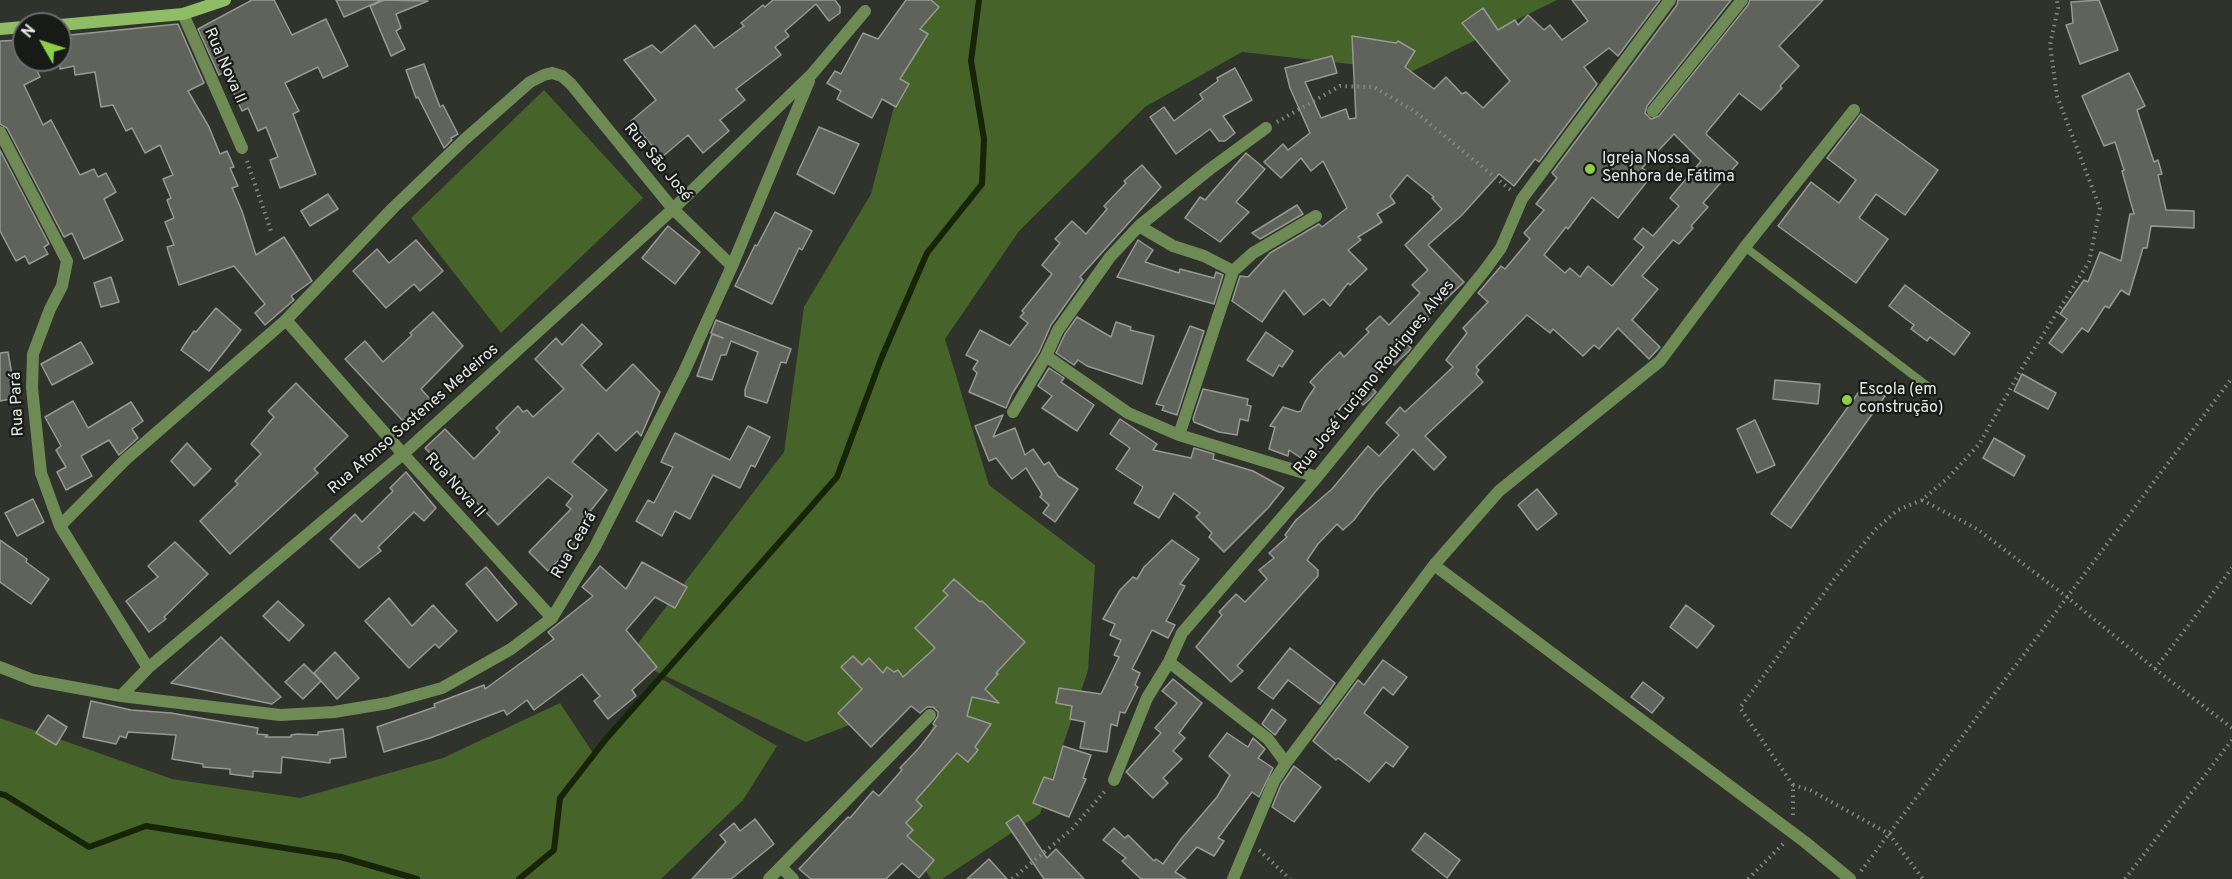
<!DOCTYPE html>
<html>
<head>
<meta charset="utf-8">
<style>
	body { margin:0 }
	#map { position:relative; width:2232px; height:879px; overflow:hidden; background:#2f332c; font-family:Overpass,sans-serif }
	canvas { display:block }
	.north { position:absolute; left:12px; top:12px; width:60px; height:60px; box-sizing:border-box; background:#181a17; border:2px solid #6a6d69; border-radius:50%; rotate:309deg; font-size:16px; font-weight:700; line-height:24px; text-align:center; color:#e6e9e5 }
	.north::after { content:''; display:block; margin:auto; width:21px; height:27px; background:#8dce44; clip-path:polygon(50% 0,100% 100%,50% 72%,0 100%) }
</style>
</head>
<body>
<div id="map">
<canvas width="2232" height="879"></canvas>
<div class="north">N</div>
</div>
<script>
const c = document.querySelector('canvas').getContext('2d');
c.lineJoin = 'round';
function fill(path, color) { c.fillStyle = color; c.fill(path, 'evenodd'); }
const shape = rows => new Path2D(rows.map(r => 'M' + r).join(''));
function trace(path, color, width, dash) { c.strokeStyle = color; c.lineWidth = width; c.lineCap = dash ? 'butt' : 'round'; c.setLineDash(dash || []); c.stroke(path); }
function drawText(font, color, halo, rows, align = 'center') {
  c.font = font + ' Overpass,sans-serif'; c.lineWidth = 4.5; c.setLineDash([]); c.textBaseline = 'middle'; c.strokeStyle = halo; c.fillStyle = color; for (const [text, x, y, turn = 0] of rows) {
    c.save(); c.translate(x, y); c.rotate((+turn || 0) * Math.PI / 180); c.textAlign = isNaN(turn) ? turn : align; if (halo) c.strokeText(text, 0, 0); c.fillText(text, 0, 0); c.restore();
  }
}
fill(shape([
	[922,0,1557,0,1413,71,1242,52,1145,107,1019,231,945,339,989,485,1095,565,1088,670,1040,814,942,879,931,879,890,816,953,684,806,742,627,658,784,452,804,307,871,194],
	[544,90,643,198,501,333,411,218],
	[660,678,777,746,743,800,661,879,0,879,0,718,172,779,300,798,443,758,560,703,593,753]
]), '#466329');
trace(shape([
	[0,794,5,795,89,847,146,826,341,857,417,879],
	[519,879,554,850,560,798,606,739,837,477,881,359,927,253,982,184,984,139,971,61,979,0]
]), '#162408', 6);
const building = shape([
	[252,0,274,0,292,35,326,19,348,66,323,78,318,67,285,83,299,111,293,114,316,174,280,188,270,160,278,157,266,127,258,131,248,108,242,111,224,72,219,75,198,29,252,0],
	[336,0,382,0,344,17,336,0],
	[384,0,428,1,396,14,401,28,396,31,405,49,391,56,370,6,384,0],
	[773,0,835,0,840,7,840,13,829,21,816,4,785,31,789,36,775,47,781,55,736,89,745,100,720,120,729,131,703,153,688,135,662,157,631,121,656,100,624,60,652,45,661,53,695,25,714,48,744,26,741,23,763,5,765,7,773,0],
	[906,0,931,0,939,7,920,29,928,34,900,79,909,84,896,107,882,99,872,118,837,99,841,91,827,83,835,71,841,74,863,33,878,39,906,0],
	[1572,0,1660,0,1618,56,1609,48,1584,67,1597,84,1539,162,1535,159,1514,186,1499,174,1461,216,1428,245,1464,282,1427,317,1429,319,1406,343,1411,348,1408,352,1394,365,1390,361,1367,382,1376,392,1369,400,1363,405,1354,395,1341,407,1325,431,1330,434,1326,442,1310,464,1289,450,1288,456,1269,449,1275,427,1270,426,1283,407,1298,412,1301,411,1305,402,1315,387,1310,382,1326,365,1340,352,1344,357,1369,332,1366,329,1380,316,1389,325,1420,293,1412,285,1428,270,1405,245,1442,209,1432,198,1434,197,1407,175,1390,196,1395,203,1377,214,1382,222,1358,237,1361,240,1348,250,1367,269,1350,285,1348,283,1330,306,1323,299,1304,315,1284,290,1262,322,1232,301,1240,276,1248,277,1270,253,1319,224,1322,227,1347,208,1323,161,1311,171,1301,158,1281,178,1264,162,1283,144,1288,150,1310,133,1290,88,1285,68,1332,56,1337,73,1305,82,1321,118,1346,109,1349,119,1356,118,1352,36,1396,43,1398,41,1415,51,1405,67,1434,89,1446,77,1462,94,1466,92,1483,108,1510,81,1462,23,1483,8,1498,30,1515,20,1518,25,1528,15,1544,30,1550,25,1562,40,1588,21,1572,0],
	[1678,0,1731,0,1647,106,1645,113,1651,119,1659,116,1748,5,1750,0,1823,0,1779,46,1799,66,1780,86,1782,88,1761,110,1739,93,1706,133,1707,135,1738,163,1703,203,1708,207,1691,226,1693,228,1679,244,1673,240,1642,276,1658,289,1632,320,1660,347,1649,359,1618,328,1599,349,1594,345,1583,356,1553,329,1550,333,1527,315,1476,367,1479,370,1476,374,1483,382,1425,436,1446,457,1434,470,1413,449,1375,492,1354,520,1343,530,1337,524,1318,544,1307,560,1318,570,1318,576,1237,666,1243,671,1231,682,1196,647,1222,615,1219,612,1236,594,1245,602,1267,579,1259,570,1274,558,1269,553,1287,537,1285,535,1296,520,1332,489,1368,446,1379,456,1399,435,1386,423,1400,407,1405,412,1453,367,1446,360,1467,333,1463,328,1488,302,1478,293,1501,266,1505,269,1530,239,1524,233,1544,210,1536,204,1557,178,1552,173,1677,5,1678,0],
	[1674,134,1701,161,1670,198,1679,206,1653,236,1643,228,1634,239,1644,247,1612,286,1588,266,1580,277,1570,268,1565,273,1544,255,1566,227,1568,229,1592,197,1618,218,1649,179,1642,173,1645,170,1642,168,1674,134],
	[2099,0,2118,50,2080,64,2066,25,2073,23,2071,2,2099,0],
	[178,24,204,83,188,91,209,127,220,154,227,151,234,167,230,168,238,186,232,188,242,211,256,255,284,237,312,281,291,296,294,300,265,325,255,313,265,304,234,266,179,285,167,247,174,245,165,222,174,218,167,200,171,198,163,179,173,175,160,145,145,153,132,128,126,131,113,105,101,107,95,72,75,75,74,66,60,69,60,36,178,24],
	[24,40,24,60,32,60,40,77,24,85,43,125,51,120,80,175,94,169,98,177,106,173,116,192,104,199,123,240,84,259,72,233,64,237,7,128,0,124,0,41,24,40],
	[424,64,440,107,443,105,458,134,451,138,452,140,444,148,418,97,416,98,406,70,424,64],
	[1235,68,1252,100,1223,116,1235,133,1225,141,1219,141,1210,129,1176,154,1150,117,1164,107,1174,121,1203,99,1200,94,1218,81,1217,78,1235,68],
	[2129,73,2145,106,2137,110,2154,162,2158,160,2162,174,2158,175,2166,210,2194,211,2194,228,2151,226,2147,248,2143,248,2129,295,2121,290,2109,308,2105,306,2088,332,2082,328,2062,353,2049,343,2067,319,2060,314,2084,280,2088,282,2100,252,2121,261,2130,214,2134,214,2122,171,2124,170,2115,142,2104,146,2082,96,2129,73],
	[1861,114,1938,170,1905,215,1876,194,1859,218,1888,239,1856,283,1778,226,1811,182,1839,203,1856,180,1827,158,1861,114],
	[819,127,859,144,834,194,797,174,819,127],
	[0,150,49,244,44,247,48,254,29,264,25,256,16,261,0,231,0,150],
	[1246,153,1265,169,1236,202,1249,212,1220,242,1185,218,1200,197,1205,200,1246,153],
	[1142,165,1161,187,1080,277,1083,280,1051,325,1039,352,1012,394,1006,408,969,392,977,373,973,369,978,361,966,355,980,330,1010,346,1028,323,1020,317,1024,313,1022,311,1052,274,1042,265,1060,243,1055,239,1072,221,1086,234,1107,209,1104,206,1126,183,1124,181,1142,165],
	[328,194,338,209,310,226,301,211,328,194],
	[1297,205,1303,214,1260,239,1252,233,1297,205],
	[775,212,812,231,802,250,799,248,772,304,735,286,755,245,757,246,775,212],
	[668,226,700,252,675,284,642,258,668,226],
	[416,240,443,271,420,291,414,284,386,308,353,271,377,249,389,263,416,240],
	[1138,240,1153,250,1145,262,1179,273,1180,269,1214,278,1216,272,1223,275,1214,304,1117,277,1138,240],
	[111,277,119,302,101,307,94,283,111,277],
	[1905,285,1970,333,1954,355,1930,337,1927,341,1911,329,1914,325,1889,306,1905,285],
	[216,308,241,330,209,371,181,350,194,331,196,332,216,308],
	[433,312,463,346,421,389,430,399,404,422,345,359,365,341,383,362,412,335,410,333,433,312],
	[1077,317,1111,337,1116,322,1131,327,1130,330,1154,336,1142,384,1087,366,1078,360,1074,365,1056,353,1065,334,1077,317],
	[716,320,791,349,786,363,781,362,767,403,745,396,745,390,758,352,731,341,726,355,721,355,712,380,697,376,712,334,723,338,711,333,716,320],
	[582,324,602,344,581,365,606,391,633,364,660,392,641,436,637,431,616,451,598,433,572,462,607,490,577,528,584,535,548,571,529,552,571,509,566,505,573,496,548,477,498,525,425,448,445,429,474,459,500,432,496,428,518,406,523,412,527,410,533,417,564,389,535,359,556,338,562,345,582,324],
	[1190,326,1204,331,1177,415,1162,410,1164,406,1156,404,1190,326],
	[1266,332,1293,351,1282,367,1279,365,1273,376,1247,360,1266,332],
	[81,342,93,363,52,385,41,364,81,342],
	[8,352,16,398,0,401,0,353,8,352],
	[1049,368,1064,378,1061,382,1094,405,1077,431,1042,408,1052,396,1038,386,1049,368],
	[2022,374,2056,393,2048,409,2014,391,2022,374],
	[1775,380,1820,384,1818,404,1773,399,1775,380],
	[1866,382,1885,396,1791,528,1771,514,1866,382],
	[296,383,348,436,314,469,318,473,230,554,200,521,238,484,235,481,261,454,251,444,274,417,268,411,296,383],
	[1203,389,1248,399,1247,405,1251,406,1248,421,1240,419,1237,435,1219,432,1194,422,1193,419,1203,389],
	[73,401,88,428,131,402,143,421,132,429,138,438,119,455,109,440,81,456,92,476,66,490,57,472,66,467,56,450,61,446,45,417,73,401],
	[1003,415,993,437,1015,428,1025,455,1033,449,1044,465,1049,462,1058,476,1078,489,1055,522,1043,513,1049,505,1040,497,1042,494,1026,468,1012,479,996,458,989,461,975,426,1003,415],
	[1120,419,1157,444,1153,450,1191,458,1194,448,1214,454,1213,459,1253,471,1284,488,1268,508,1224,552,1209,537,1212,533,1196,517,1200,513,1174,493,1159,518,1134,503,1143,487,1116,469,1130,448,1110,434,1120,419],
	[1755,420,1775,465,1757,473,1737,429,1755,420],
	[748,426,770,437,755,467,751,465,740,488,713,475,690,519,675,511,662,536,636,521,648,500,654,503,673,467,661,462,675,433,730,460,748,426],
	[1994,438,2025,456,2014,476,1983,458,1994,438],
	[187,443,211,469,194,486,171,461,187,443],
	[406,472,436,508,424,521,414,512,378,547,381,551,359,568,330,539,355,514,362,522,393,491,390,488,406,472],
	[1537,489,1557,514,1537,530,1518,505,1537,489],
	[33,499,44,522,17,536,5,513,33,499],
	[0,540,27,559,26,562,49,579,31,604,0,582,0,540],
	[1172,540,1199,559,1180,584,1185,586,1166,621,1175,625,1168,638,1152,630,1132,669,1140,673,1135,685,1138,687,1125,713,1120,712,1117,726,1111,724,1107,752,1080,748,1085,722,1070,719,1072,706,1056,703,1059,688,1101,694,1119,657,1114,655,1121,640,1110,635,1115,624,1103,619,1120,590,1133,577,1137,579,1144,567,1172,540],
	[175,542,208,574,164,617,166,619,149,632,126,601,158,577,148,566,175,542],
	[642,562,687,587,675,608,655,597,626,630,657,667,632,690,636,696,608,719,594,701,600,696,582,674,534,710,527,700,507,715,504,710,430,738,384,752,377,727,435,707,434,704,484,685,485,689,554,639,548,632,593,596,582,587,600,566,626,589,642,562],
	[486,567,517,604,497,621,466,584,486,567],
	[954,579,980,602,982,601,1025,642,996,673,998,674,985,689,999,703,972,697,967,716,991,724,975,747,978,750,968,762,957,753,916,800,922,806,906,823,913,830,907,836,934,860,919,878,902,863,886,879,811,879,799,869,848,817,850,818,873,791,879,796,902,770,900,768,919,748,936,726,933,724,938,716,938,712,933,707,927,707,920,713,911,706,871,747,838,713,862,689,841,667,853,656,862,665,869,658,883,673,887,667,894,672,898,670,903,677,935,648,915,628,948,595,943,591,954,579],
	[389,598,412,626,433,605,457,631,439,648,435,644,409,668,365,621,389,598],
	[278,601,304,625,289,641,263,616,278,601],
	[1686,605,1714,626,1697,648,1670,627,1686,605],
	[221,637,281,697,272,704,171,683,221,637],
	[1290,648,1335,683,1320,704,1288,680,1273,699,1258,688,1290,648],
	[335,652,359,678,337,699,314,673,335,652],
	[1383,660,1407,677,1393,695,1383,687,1364,713,1408,747,1393,767,1386,762,1369,782,1338,758,1336,760,1313,741,1358,680,1364,685,1383,660],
	[304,664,321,681,303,699,285,682,304,664],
	[1173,679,1202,703,1179,733,1185,738,1173,751,1182,759,1163,778,1168,783,1153,798,1126,772,1161,733,1155,728,1177,703,1162,691,1173,679],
	[1643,682,1664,698,1652,713,1631,697,1643,682],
	[91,701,131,710,171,713,258,728,257,734,268,735,265,737,291,737,291,735,298,734,318,735,318,732,343,729,346,757,330,759,330,763,282,757,281,773,253,771,253,777,230,774,230,769,203,767,203,764,172,759,176,735,128,732,126,738,120,736,116,744,83,737,91,701],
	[1272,709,1286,720,1275,735,1262,724,1272,709],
	[48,715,67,727,56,745,36,733,48,715],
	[1227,733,1248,747,1253,738,1265,749,1258,758,1273,768,1259,797,1252,792,1218,838,1224,841,1214,856,1197,847,1175,872,1186,879,1141,879,1122,861,1126,858,1103,840,1114,828,1125,838,1128,835,1154,861,1156,859,1163,864,1181,839,1217,797,1230,775,1209,756,1227,733],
	[1063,746,1091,755,1083,778,1086,779,1069,817,1033,803,1044,777,1053,780,1063,746],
	[1294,766,1321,787,1294,822,1272,807,1281,785,1294,766],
	[1018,815,1047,858,1056,849,1084,879,1044,879,1006,823,1018,815],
	[755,819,774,844,731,879,692,879,726,842,720,835,734,823,740,831,755,819],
	[1425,833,1460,860,1447,878,1412,850,1425,833],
	[989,859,1007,879,967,879,989,859]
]);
fill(building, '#5f635c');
trace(building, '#969a92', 1.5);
trace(shape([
	[1277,122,1340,86,1374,87,1414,111,1512,191],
	[247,161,272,234],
	[1922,500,1977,529,2067,597,2155,669,2232,728],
	[2155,669,2232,568],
	[1793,785,1810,790,1889,834,1923,879],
	[1793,815,1793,785,1740,708,1835,578,1876,529,1898,510,1922,500,1949,477,1980,443,2022,368,2089,262,2100,208,2057,96,2050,45,2058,8,2057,0],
	[1259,850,1290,879],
	[1861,871,2232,378],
	[1012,879,1072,829,1105,791],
	[1748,879,1784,843],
	[2125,879,2232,740]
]), '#868984', 4, [1.5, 4.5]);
trace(shape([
	[1745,247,1930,388]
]), '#6e8b55', 8);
trace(shape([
	[183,14,242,148],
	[1653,111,1742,0],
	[0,132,67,261,62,286,50,309,33,354,32,388,41,473,60,526,148,668],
	[1139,226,1173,246,1204,256,1233,271],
	[286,320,403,454,552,618],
	[1046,356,1128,413,1179,435,1317,477],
	[1013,412,1046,356,1058,330,1110,257,1139,226,1210,169,1266,128],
	[1179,435,1233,271,1253,253,1316,216],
	[60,526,125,460,286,320,393,208,464,140,530,82,544,75,552,73,562,76,571,84,673,209,732,266],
	[1434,565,1805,842,1850,879],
	[1169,662,1268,739,1286,763,1274,781,1233,879],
	[0,667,33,680,121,696,148,668,403,454,673,209,812,74,865,11],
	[121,696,280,715,334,712,388,703,442,688,511,649,552,618,595,547,684,372,732,266,809,81],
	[1286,763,1434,565,1499,491,1660,361,1745,247,1854,110],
	[1114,780,1147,698,1169,662,1182,633,1317,477,1485,270,1501,248,1522,199,1670,0],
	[781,867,793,879],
	[769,879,930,715]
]), '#6e8b55', 12);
trace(shape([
	[60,25,183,14,225,0],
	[0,29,24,27]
]), '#8fbd65', 12);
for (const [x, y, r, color] of [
	[1590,169,6,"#8dce44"],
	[1847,400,6,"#8dce44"]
]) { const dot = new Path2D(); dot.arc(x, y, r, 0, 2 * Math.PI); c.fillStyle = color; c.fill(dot); trace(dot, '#181a17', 2); }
drawText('16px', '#e6e9e5', '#181a17', [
	["Rua Nova II",224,66,66],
	["Rua São José",657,163,50],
	["Rua José Luciano Rodrigues Alves",1375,378,-51],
	["Rua Pará",18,404,-93],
	["Rua Afonso Sostenes Medeiros",414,420,-41],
	["Rua Nova II",454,486,48],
	["Rua Ceará",575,546,-60]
]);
drawText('16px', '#e6e9e5', '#181a17', [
	["Igreja Nossa",1602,160],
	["Senhora de Fátima",1602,178],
	["Escola (em",1859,391],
	["construção)",1859,409]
], 'left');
</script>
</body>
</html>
